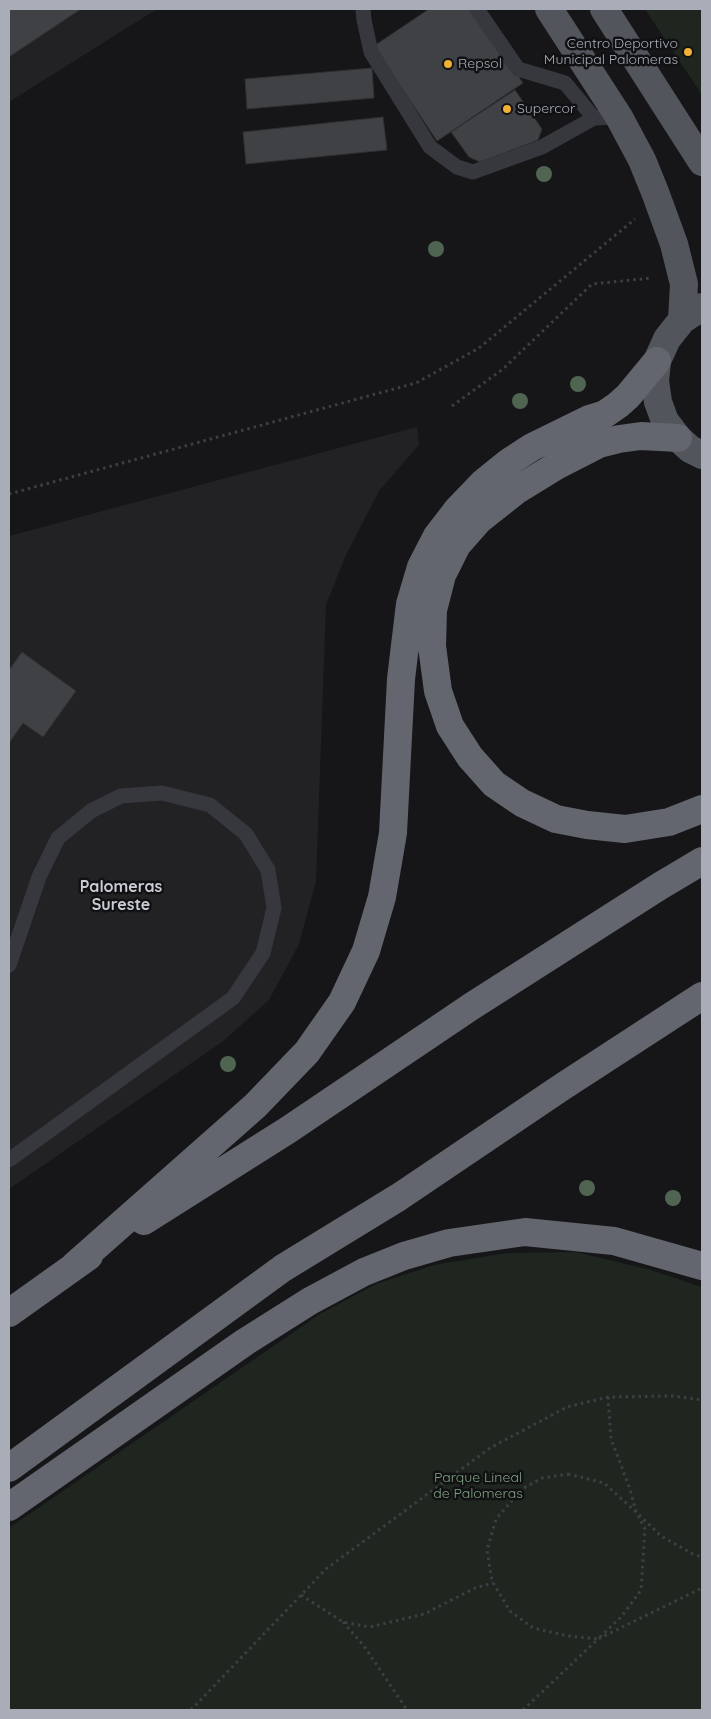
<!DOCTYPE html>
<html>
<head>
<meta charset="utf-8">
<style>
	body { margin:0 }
	#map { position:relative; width:711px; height:1719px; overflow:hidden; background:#161618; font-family:Quicksand,sans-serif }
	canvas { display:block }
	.frame { position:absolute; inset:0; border:10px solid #a8adb8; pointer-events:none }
</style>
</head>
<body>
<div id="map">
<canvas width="711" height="1719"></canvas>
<div class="frame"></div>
</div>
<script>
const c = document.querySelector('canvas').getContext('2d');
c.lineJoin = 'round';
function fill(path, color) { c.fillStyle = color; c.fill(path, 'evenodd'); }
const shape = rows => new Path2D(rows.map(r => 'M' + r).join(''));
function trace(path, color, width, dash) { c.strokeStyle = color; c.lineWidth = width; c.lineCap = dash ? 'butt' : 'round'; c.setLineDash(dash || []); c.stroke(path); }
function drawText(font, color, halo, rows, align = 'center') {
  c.font = font + ' Quicksand,sans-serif'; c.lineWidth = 5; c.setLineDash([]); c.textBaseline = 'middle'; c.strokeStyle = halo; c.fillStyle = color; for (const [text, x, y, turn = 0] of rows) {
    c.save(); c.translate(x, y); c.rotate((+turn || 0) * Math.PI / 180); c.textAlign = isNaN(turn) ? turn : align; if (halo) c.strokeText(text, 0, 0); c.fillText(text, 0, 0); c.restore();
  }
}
fill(shape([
	[9,9,157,9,9,102],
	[417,427,419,445,379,491,346,555,326,605,316,881,299,944,269,1000,222,1042,9,1189,9,536]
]), '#222225');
fill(shape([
	[645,9,702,9,702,95],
	[576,1252,651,1270,702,1287,702,1710,9,1710,9,1528,320,1314,376,1284,434,1265,506,1253]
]), '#1e261f');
const building = shape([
	[9,9,81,9,9,57,9,9],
	[429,9,473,9,523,83,437,141,374,46,429,9],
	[372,68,374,98,247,109,245,79,372,68],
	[515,90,542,129,538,140,480,162,469,157,451,132,515,90],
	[383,117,387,150,246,164,243,132,383,117],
	[22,652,76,691,43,737,23,723,9,743,9,670,22,652]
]);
fill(building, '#404145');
trace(building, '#303034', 1);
trace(shape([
	[452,406,503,369,592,284,651,278],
	[9,494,416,383,479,348,635,219],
	[608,1397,611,1439,630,1489,636,1512,661,1536,693,1554,702,1557],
	[568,1474,604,1483,636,1512,645,1529,641,1590,622,1616,598,1639,568,1636,533,1628,510,1611,492,1581,487,1550,496,1519,522,1489,542,1478,568,1474],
	[301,1595,343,1622,370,1627,424,1614,475,1588,493,1583],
	[343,1622,364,1646,407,1710],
	[191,1710,326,1569,490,1448,567,1407,608,1397,673,1396,702,1400],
	[523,1710,598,1639,702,1588]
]), '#3d3f44', 3, [2.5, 4]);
trace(shape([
	[363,9,364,20,371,52,430,147,457,167,473,172,542,147,594,118,619,117],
	[477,9,518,69,565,83,594,118],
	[9,965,39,877,58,838,91,811,121,796,162,793,210,805,246,834,268,870,274,908,263,953,233,998,9,1160]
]), '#37383d', 15);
trace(shape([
	[549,9,619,117,642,160,655,192,674,244,684,284,682,320],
	[604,9,702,162],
	[702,307,682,320,667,339,657,361,655,381,658,402,665,421,678,438,690,449,702,455]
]), '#53555c', 28);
trace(shape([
	[678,438,641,436,619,439,599,444,556,466,517,490,479,520,457,545,442,575,433,610,432,646,438,691,450,726,470,757,494,784,522,803,556,819,587,825,625,829,669,822,702,809],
	[144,1221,288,1130,472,1006,660,886,702,861],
	[75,1265,255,1106,307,1052,342,1002,366,951,382,897,393,833,401,679,410,604,421,567,437,536,457,510,483,483,509,462,532,447,589,419,605,414,618,405,628,396,657,361],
	[9,1313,89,1256],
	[9,1468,283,1268,399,1197,562,1087,702,996],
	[9,1507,245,1342,310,1301,364,1272,404,1256,449,1243,525,1232,614,1241,702,1266]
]), '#63666e', 28);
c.fillStyle = '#506452';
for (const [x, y] of [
	[544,174],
	[436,249],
	[578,384],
	[520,401],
	[228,1064],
	[587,1188],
	[673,1198]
]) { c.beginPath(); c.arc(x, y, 8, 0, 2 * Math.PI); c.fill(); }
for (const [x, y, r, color] of [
	[688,52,5,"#f2b134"],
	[448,64,5,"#f2b134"],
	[507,109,5,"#f2b134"]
]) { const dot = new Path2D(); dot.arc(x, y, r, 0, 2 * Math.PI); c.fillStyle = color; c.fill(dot); trace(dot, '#111113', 2); }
drawText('14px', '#a8adb8', '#111113', [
	["Centro Deportivo",678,44,"right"],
	["Municipal Palomeras",678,60,"right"],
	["Repsol",458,64],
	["Supercor",517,109]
], 'left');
drawText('14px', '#7fa381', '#111113', [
	["Parque Lineal",478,1478],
	["de Palomeras",478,1494]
]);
drawText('bold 16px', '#c9ccd4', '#111113', [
	["Palomeras",121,887],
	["Sureste",121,905]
]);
</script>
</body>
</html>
